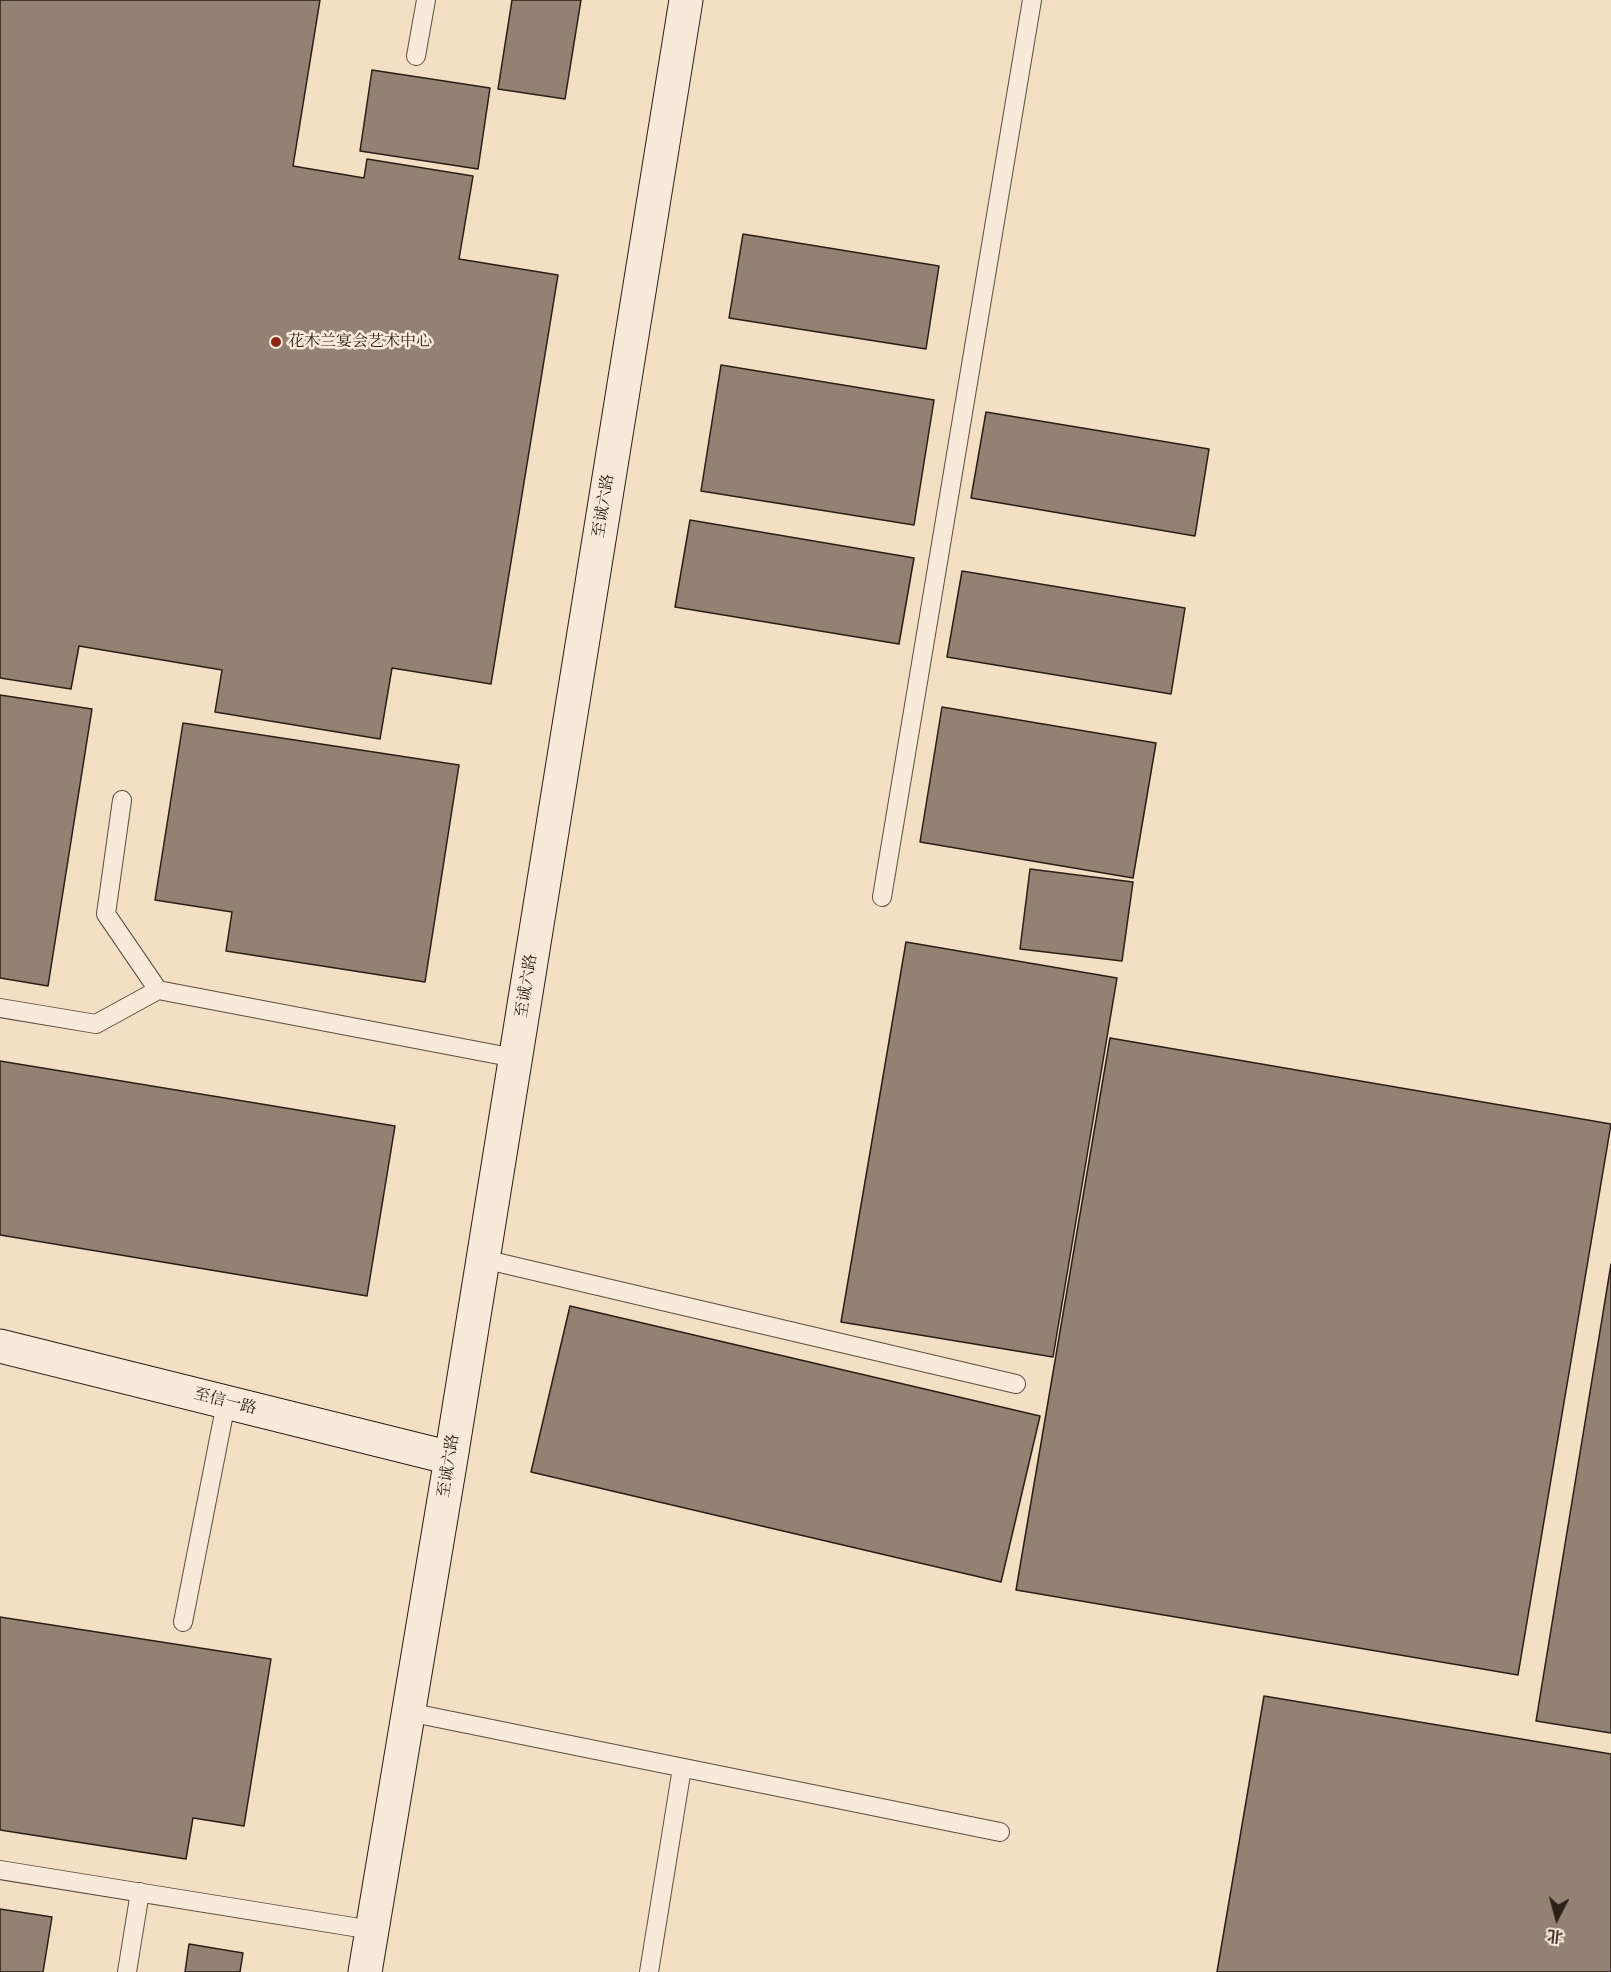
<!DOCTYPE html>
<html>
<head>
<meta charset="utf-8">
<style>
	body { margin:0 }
	#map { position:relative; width:1611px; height:1972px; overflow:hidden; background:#f3dfc3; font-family:"IM FELL French Canon","Noto Serif SC",serif }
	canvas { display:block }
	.north { position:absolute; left:1527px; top:1888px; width:60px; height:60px; -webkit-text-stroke:4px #f7ead8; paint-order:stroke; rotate:186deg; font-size:16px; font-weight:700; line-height:24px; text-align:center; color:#2b1d18 }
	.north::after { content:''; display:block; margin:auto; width:21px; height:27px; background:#2b1d18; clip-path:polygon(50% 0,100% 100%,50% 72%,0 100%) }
</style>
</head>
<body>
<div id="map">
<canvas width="1611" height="1972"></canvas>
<div class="north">北</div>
</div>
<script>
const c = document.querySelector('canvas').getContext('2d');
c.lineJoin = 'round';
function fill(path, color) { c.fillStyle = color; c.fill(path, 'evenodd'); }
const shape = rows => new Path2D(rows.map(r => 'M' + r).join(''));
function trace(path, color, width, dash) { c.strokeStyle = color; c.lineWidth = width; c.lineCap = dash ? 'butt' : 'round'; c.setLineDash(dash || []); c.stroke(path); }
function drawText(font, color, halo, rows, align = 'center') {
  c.font = font + ' "IM FELL French Canon","Noto Serif SC",serif'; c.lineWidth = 5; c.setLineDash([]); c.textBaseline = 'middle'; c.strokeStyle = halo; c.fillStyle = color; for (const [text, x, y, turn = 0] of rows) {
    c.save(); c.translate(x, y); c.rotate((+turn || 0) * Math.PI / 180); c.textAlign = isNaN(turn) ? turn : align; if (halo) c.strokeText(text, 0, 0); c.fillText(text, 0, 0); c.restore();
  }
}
const building = shape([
	[0,0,320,0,293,166,364,178,367,159,473,176,459,259,558,275,491,684,392,668,380,739,215,712,222,670,79,646,71,689,0,678,0,0],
	[512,0,581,0,565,99,498,89,512,0],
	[372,70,490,88,478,169,360,151,372,70],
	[743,234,939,266,926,349,729,318,743,234],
	[721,365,934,400,914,525,701,491,721,365],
	[986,412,1209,449,1195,536,971,498,986,412],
	[690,520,914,558,899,644,675,607,690,520],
	[962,571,1185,608,1171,694,947,657,962,571],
	[0,695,92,709,48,986,0,978,0,695],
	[942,707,1156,743,1133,878,920,842,942,707],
	[183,723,459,765,425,982,226,951,232,912,155,900,183,723],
	[1030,869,1133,882,1122,961,1020,949,1030,869],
	[906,942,1117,978,1053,1357,841,1322,906,942],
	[1110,1038,1611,1124,1518,1675,1016,1590,1110,1038],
	[0,1061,395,1126,367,1296,0,1235,0,1061],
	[1611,1264,1611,1733,1536,1721,1611,1264],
	[570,1306,1040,1416,1001,1582,531,1472,570,1306],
	[0,1617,271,1659,244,1826,193,1818,186,1859,0,1830,0,1617],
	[1264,1696,1611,1754,1611,1972,1217,1972,1264,1696],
	[0,1909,52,1917,43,1972,0,1972,0,1909],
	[189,1944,243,1953,240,1972,185,1972,189,1944]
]);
fill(building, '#938271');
trace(building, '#2b1d18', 1.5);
const lane = shape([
	[416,56,426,0],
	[122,800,106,914,158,990,515,1058],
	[882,897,1032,0],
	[0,1008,96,1024,158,990],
	[483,1259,1016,1384],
	[183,1622,226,1403],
	[408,1712,1000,1832],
	[0,1870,372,1930],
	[127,1972,140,1892],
	[649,1972,682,1768]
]);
const secondary = shape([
	[0,1346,451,1458],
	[365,1972,451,1458,686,0]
]);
trace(lane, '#5d4e43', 20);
trace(secondary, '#2b1d18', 35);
trace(lane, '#f7ead8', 18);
trace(secondary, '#f7ead8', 33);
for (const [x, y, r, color] of [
	[276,342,6,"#8f2418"]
]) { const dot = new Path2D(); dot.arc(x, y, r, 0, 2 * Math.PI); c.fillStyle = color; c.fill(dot); trace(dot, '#f7ead8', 2); }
drawText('16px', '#2b1d18', '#f7ead8', [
	["花木兰宴会艺术中心",288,342]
], 'left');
drawText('16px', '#2b1d18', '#f7ead8', [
	["至诚六路",604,506,-81],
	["至诚六路",527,986,-81],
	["至信一路",225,1402,14],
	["至诚六路",449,1466,-81]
]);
</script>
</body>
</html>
